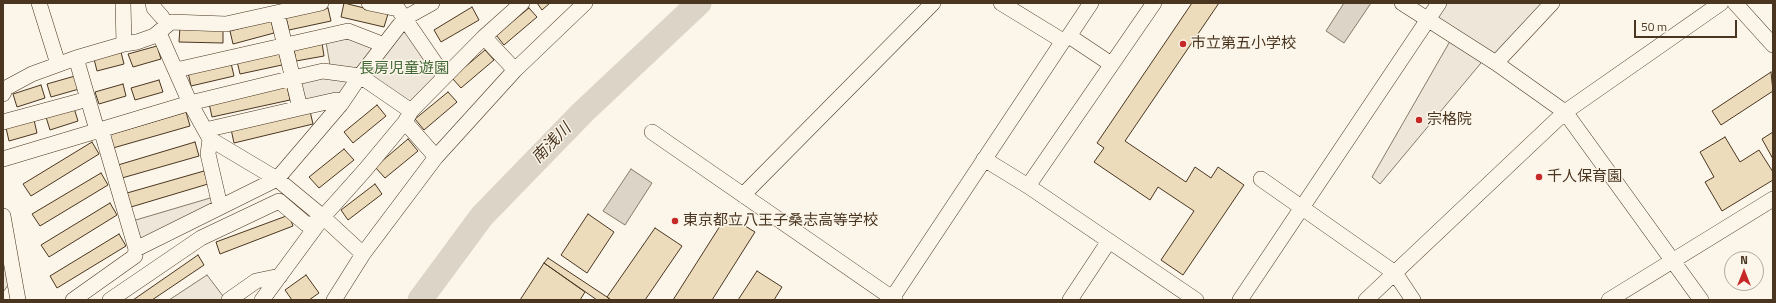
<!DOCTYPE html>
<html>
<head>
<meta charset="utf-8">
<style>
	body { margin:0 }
	#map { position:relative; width:1776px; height:303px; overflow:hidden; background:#fbf6e9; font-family:"Titillium Web",sans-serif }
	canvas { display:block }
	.frame { position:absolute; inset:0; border:4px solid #4a3520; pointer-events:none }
	.north { position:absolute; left:1724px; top:251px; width:40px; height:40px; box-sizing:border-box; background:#fbf6e9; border:1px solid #b4a999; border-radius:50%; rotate:0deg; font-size:11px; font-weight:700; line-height:16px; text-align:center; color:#4a3520 }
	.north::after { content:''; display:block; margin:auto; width:14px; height:18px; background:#c62828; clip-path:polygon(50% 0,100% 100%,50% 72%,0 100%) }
	.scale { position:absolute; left:1634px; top:20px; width:103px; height:18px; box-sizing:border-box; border:2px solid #4a3520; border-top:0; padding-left:5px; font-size:12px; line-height:14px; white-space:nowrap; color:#4a3520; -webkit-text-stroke:3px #fbf6e9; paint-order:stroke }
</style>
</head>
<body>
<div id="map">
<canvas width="1776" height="303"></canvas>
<div class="frame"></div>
<div class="north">N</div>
<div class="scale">50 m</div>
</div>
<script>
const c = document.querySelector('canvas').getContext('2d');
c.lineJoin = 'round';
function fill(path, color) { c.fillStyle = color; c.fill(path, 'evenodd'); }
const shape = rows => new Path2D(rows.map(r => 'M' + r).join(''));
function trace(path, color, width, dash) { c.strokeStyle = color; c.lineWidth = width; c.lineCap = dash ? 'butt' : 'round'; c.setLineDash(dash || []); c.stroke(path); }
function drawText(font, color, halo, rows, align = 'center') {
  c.font = font + ' "Titillium Web","Noto Sans JP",sans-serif'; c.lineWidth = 3; c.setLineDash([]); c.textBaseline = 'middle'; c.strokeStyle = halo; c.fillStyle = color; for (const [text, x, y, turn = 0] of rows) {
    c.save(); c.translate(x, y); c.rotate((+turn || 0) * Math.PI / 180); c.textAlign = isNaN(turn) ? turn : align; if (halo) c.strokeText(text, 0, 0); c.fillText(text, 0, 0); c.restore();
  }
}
const green = shape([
	[1447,3,1552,3,1496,63,1486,57,1380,184,1372,177,1453,36,1433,24,1447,3],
	[405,18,444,76,411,111,360,76,341,104,300,108,293,78,331,71,325,36,351,32,384,45,405,18],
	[217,196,220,206,136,249,129,222,217,196],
	[3,256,9,284,3,292,3,256],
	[207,275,226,300,169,300,207,275]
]);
fill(green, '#ede6d9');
trace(green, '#887966', 1);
const water = shape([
	[1344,3,1371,3,1344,43,1326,31,1344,3],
	[631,169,652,183,625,225,603,211,631,169]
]);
fill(water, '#dcd4c6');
trace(water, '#887966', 1);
trace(shape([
	[420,300,482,216,582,113,699,3]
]), '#dcd4c6', 25);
const building = shape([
	[344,3,388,14,384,27,341,17,344,3],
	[537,3,550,3,542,10,537,3],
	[1192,3,1219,3,1125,141,1186,182,1195,167,1211,178,1218,167,1244,185,1183,275,1161,260,1194,211,1158,187,1150,200,1094,162,1104,148,1097,143,1192,3],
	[472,7,479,20,441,42,434,30,472,7],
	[328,8,331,21,289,30,286,17,328,8],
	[529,8,537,17,504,45,496,35,529,8],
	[271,20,274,33,233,44,230,31,271,20],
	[180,27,223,28,223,43,179,42,180,27],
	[322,43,324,56,296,61,294,49,322,43],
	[157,46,161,59,133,67,128,54,157,46],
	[485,50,494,60,461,88,452,78,485,50],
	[279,51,282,65,240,74,237,61,279,51],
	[121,52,124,64,97,71,94,59,121,52],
	[231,63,234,76,191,86,188,72,231,63],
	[1771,72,1773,91,1721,125,1712,111,1771,72],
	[75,76,79,89,51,97,47,84,75,76],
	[159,80,163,92,135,100,131,88,159,80],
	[123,84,126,96,99,104,95,92,123,84],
	[41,85,45,98,17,107,13,94,41,85],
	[287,86,290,100,212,117,209,103,287,86],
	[448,92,457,102,424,130,415,119,448,92],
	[377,105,386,116,353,143,344,132,377,105],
	[74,108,78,121,50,130,46,117,74,108],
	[310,111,313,124,234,143,231,129,310,111],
	[186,112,190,126,113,148,109,135,186,112],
	[34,120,37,133,9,141,6,128,34,120],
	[1773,132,1773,159,1762,139,1773,132],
	[1725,137,1740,162,1759,150,1773,172,1773,180,1722,211,1705,182,1714,177,1700,152,1725,137],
	[408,139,418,151,385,178,375,167,408,139],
	[92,142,99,154,31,196,23,184,92,142],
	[195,142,199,156,122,178,118,165,195,142],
	[344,149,354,160,319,188,309,177,344,149],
	[204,171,208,184,131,207,127,193,204,171],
	[101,173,108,185,40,226,32,214,101,173],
	[375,184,382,194,348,220,341,210,375,184],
	[110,203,117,215,49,257,41,245,110,203],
	[588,214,614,232,587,273,561,255,588,214],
	[289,215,293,226,220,254,216,242,289,215],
	[727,215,755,232,712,300,673,300,727,215],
	[655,228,682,246,645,300,611,300,607,297,655,228],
	[119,234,126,246,57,288,50,276,119,234],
	[198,255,204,265,152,300,133,300,198,255],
	[548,258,607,297,611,300,597,300,544,263,548,258],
	[544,263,585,292,580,300,520,300,544,263],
	[757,271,782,287,774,300,738,300,757,271],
	[306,275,319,293,309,300,292,300,285,290,306,275]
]);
fill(building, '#ecdcbc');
trace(building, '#4a3520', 1);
const minor = shape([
	[39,3,58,64],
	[123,3,124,44],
	[153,3,154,8,162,17],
	[369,3,398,9,444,76],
	[1001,3,1063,41],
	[1402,3,1496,63,1565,112,1701,300],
	[1735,3,1773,45],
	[277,13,300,108,336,100,341,104],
	[159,33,190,103,210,139,277,179,323,217,363,254],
	[1069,36,1111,64],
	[484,37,515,70],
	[76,58,97,130,103,136,136,249],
	[1496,63,1552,3],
	[176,70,348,31,384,45],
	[3,94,6,88,32,74,76,58,124,44,137,42,154,36,171,22,226,24,321,3],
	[3,122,88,99],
	[405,122,436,157],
	[205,130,300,108],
	[652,132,895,300],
	[210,139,208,154,220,206],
	[3,159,190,103,293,78,323,71,360,76,405,18,432,3],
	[984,159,1028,186,1196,300],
	[1261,179,1395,273,1413,300],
	[1028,186,1154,3],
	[743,195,933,3],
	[3,216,18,300],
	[73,300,135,256,136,249,277,179,341,104,360,76,411,111],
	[110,300,201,238,279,201,306,224,319,223],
	[229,300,256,281,280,276],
	[262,300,323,217,365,170,405,122,411,111,484,37,522,3],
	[334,300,363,254,436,157,515,70,585,3],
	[891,300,1063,41,1069,36,1091,3],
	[1070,300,1109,241],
	[1240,300,1439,3],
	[1366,300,1565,112,1721,3],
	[1609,300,1773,199]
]);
trace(minor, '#4a3520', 16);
trace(minor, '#fbf6e9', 15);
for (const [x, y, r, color] of [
	[1183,44,4,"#c62828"],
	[1419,120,4,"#c62828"],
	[1539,177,4,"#c62828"],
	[675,221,4,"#c62828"]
]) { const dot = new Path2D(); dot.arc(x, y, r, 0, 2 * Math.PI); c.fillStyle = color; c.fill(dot); trace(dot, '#fbf6e9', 1.5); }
drawText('15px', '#4a3520', '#fbf6e9', [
	["市立第五小学校",1191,44],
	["宗格院",1427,120],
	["千人保育園",1547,177],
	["東京都立八王子桑志高等学校",683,221]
], 'left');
drawText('15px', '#436837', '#fbf6e9', [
	["長房児童遊園",404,69]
]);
drawText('italic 16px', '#4a3520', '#fbf6e9', [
	["南浅川",552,144,-46]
]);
</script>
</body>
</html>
